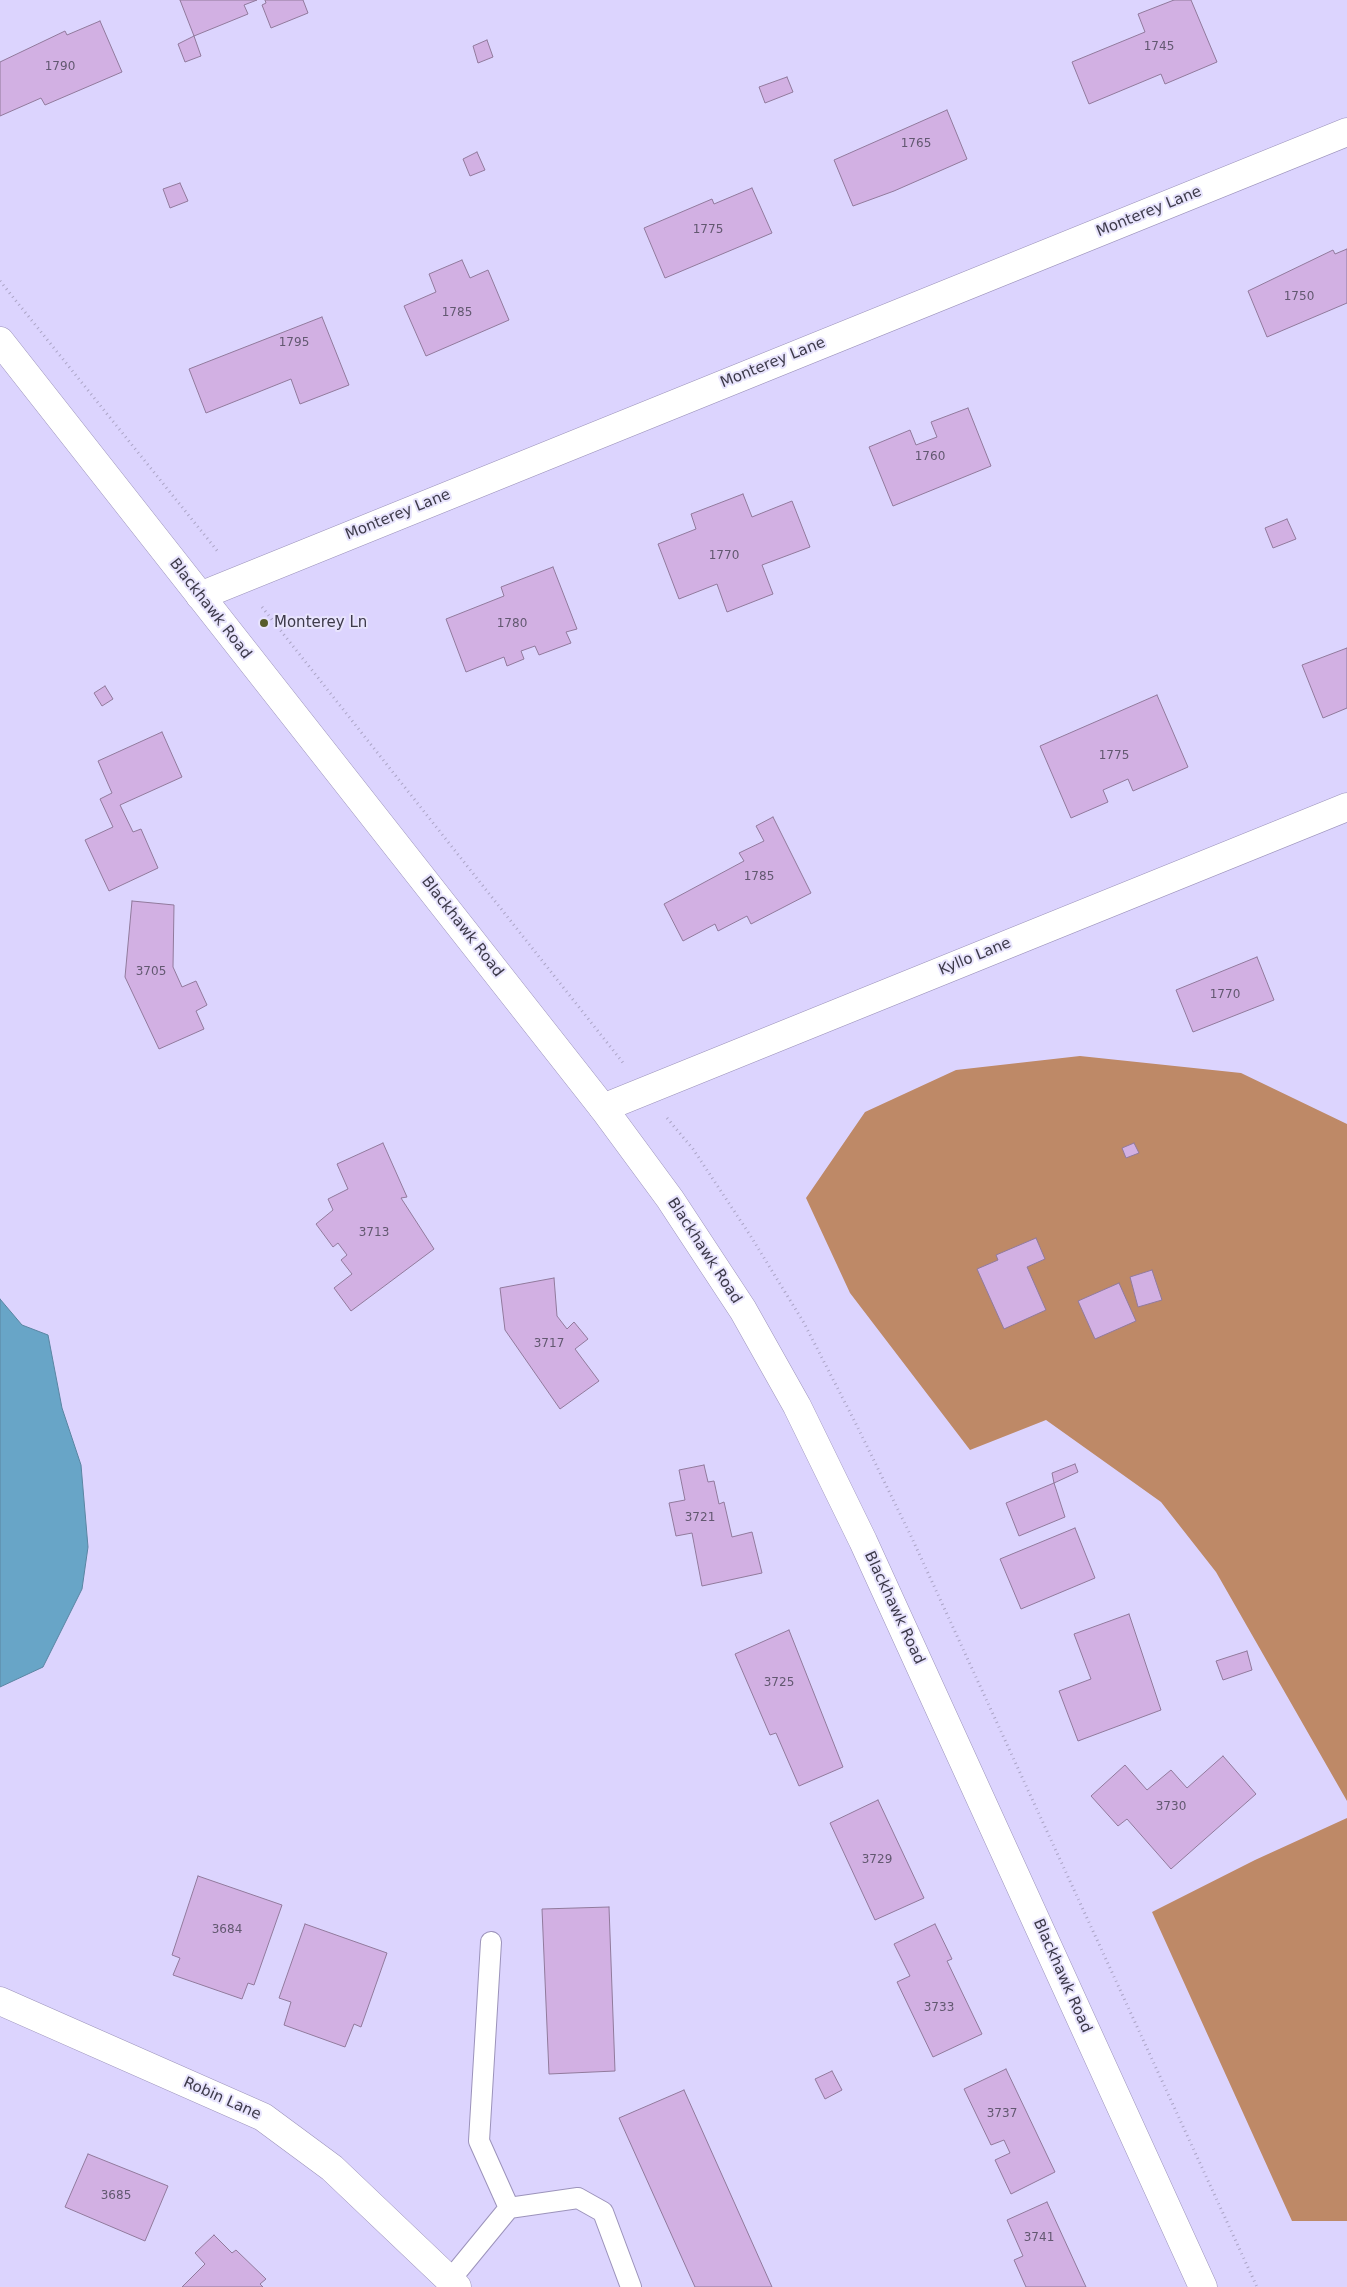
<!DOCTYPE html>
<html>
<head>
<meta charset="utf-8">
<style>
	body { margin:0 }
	canvas { display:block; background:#dcd4fe }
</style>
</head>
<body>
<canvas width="1347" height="2287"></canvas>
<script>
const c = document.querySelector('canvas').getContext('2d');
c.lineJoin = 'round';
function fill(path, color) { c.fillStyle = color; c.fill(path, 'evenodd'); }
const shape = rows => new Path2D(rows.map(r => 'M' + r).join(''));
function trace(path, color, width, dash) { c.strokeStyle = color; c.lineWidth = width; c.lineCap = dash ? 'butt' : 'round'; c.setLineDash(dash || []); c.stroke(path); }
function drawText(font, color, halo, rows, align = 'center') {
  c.font = font + ' "DejaVu Sans",sans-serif'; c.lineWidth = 4; c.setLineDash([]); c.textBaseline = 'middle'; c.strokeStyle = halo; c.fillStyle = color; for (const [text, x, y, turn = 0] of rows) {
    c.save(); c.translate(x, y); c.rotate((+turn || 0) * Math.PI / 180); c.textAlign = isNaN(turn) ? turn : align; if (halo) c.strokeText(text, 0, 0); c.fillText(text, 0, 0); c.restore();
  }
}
fill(shape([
	[1080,1056,1241,1073,1347,1124,1347,1801,1216,1572,1161,1502,1046,1420,970,1450,850,1293,806,1198,865,1112,956,1070],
	[1347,1818,1347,2221,1292,2221,1152,1912,1255,1860]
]), '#be8967');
const water = shape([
	[0,1299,22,1325,48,1335,62,1408,81,1465,88,1547,82,1589,43,1667,0,1687,0,1299]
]);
fill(water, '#68a5c7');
trace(water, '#5b85a2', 1);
const building = shape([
	[180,0,257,0,244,5,248,14,194,36,180,0],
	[265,0,303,0,308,13,271,28,262,5,266,3,265,0],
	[1174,0,1191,0,1217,62,1165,84,1161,74,1089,104,1072,62,1145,32,1138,14,1174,0],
	[100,21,122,72,45,105,41,98,0,116,0,62,65,31,67,35,100,21],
	[194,36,201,56,185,62,178,44,194,36],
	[487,40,493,57,478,63,473,46,487,40],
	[787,77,793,92,765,103,759,87,787,77],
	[947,110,967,159,894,191,853,206,834,160,947,110],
	[477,152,485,170,470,176,463,159,477,152],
	[180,183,188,201,170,208,163,189,180,183],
	[752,188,772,233,665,278,644,228,712,199,714,204,752,188],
	[1347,249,1347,303,1267,337,1248,291,1333,250,1335,254,1347,249],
	[462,260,470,278,488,270,509,320,426,356,404,306,436,292,429,274,462,260],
	[322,317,349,385,300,404,291,379,206,413,189,369,322,317],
	[968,408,991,466,893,506,869,447,910,430,916,445,937,437,931,422,968,408],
	[743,494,752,517,792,501,810,547,762,565,773,594,727,612,717,584,679,599,658,544,696,529,691,514,743,494],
	[1287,519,1296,539,1273,548,1265,528,1287,519],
	[553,567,577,629,566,632,571,643,539,655,535,646,521,651,524,659,507,666,504,657,466,672,446,619,504,596,501,587,553,567],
	[1347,648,1347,708,1323,718,1302,665,1347,648],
	[105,686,113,699,102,706,94,693,105,686],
	[1157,695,1188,767,1133,791,1128,779,1103,790,1108,802,1071,818,1040,746,1157,695],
	[162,732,182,777,120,805,133,832,141,829,158,868,109,891,85,840,113,827,100,799,112,793,98,761,162,732],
	[773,817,811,893,751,924,747,916,718,931,715,924,683,941,664,904,744,861,739,853,764,841,756,826,773,817],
	[132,901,174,905,173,967,182,987,196,981,207,1005,196,1011,204,1029,159,1049,125,977,132,901],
	[1257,957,1274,1000,1193,1032,1176,990,1257,957],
	[383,1143,407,1197,401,1198,434,1249,351,1311,334,1288,352,1274,341,1260,347,1255,338,1243,333,1247,316,1224,333,1210,328,1199,348,1189,337,1164,383,1143],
	[1134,1143,1139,1153,1126,1158,1122,1148,1134,1143],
	[1036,1238,1045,1259,1027,1267,1046,1310,1004,1329,977,1269,998,1260,996,1255,1036,1238],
	[1152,1270,1162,1300,1138,1307,1130,1277,1152,1270],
	[554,1278,557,1316,567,1329,574,1322,588,1339,575,1349,599,1381,560,1409,505,1330,500,1288,554,1278],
	[1119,1283,1136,1321,1095,1339,1078,1301,1119,1283],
	[1075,1464,1078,1472,1054,1483,1052,1473,1075,1464],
	[704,1465,708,1482,714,1481,719,1504,724,1502,732,1537,752,1532,762,1573,702,1586,692,1533,676,1536,669,1503,685,1500,679,1470,704,1465],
	[1054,1483,1065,1517,1019,1536,1006,1503,1054,1483],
	[1075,1528,1095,1578,1021,1609,1000,1559,1075,1528],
	[1129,1614,1161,1710,1078,1741,1059,1691,1091,1679,1074,1634,1129,1614],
	[789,1630,843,1767,799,1786,776,1733,770,1735,735,1654,789,1630],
	[1247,1651,1252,1670,1223,1680,1216,1661,1247,1651],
	[1223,1756,1256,1794,1171,1869,1127,1819,1118,1826,1091,1796,1125,1765,1147,1790,1171,1770,1187,1788,1223,1756],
	[878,1800,924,1898,875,1920,830,1823,878,1800],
	[198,1876,282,1905,254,1985,248,1983,242,1999,173,1975,180,1958,172,1955,198,1876],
	[609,1907,615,2071,549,2074,542,1909,609,1907],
	[305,1924,387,1953,361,2027,354,2024,345,2047,284,2025,291,2002,279,1998,305,1924],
	[935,1924,952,1959,947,1961,982,2034,933,2057,897,1982,910,1976,894,1944,935,1924],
	[1006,2069,1055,2172,1011,2194,995,2160,1010,2153,1004,2140,991,2145,964,2089,1006,2069],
	[832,2071,842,2090,825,2099,815,2079,832,2071],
	[684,2090,772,2287,695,2287,619,2118,684,2090],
	[88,2154,168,2186,145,2241,65,2207,88,2154],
	[1047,2202,1086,2287,1026,2287,1014,2260,1023,2256,1007,2220,1047,2202],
	[214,2235,232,2253,236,2250,266,2279,260,2284,263,2287,182,2287,205,2264,195,2253,214,2235]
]);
fill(building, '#d2b0e3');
trace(building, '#917a9c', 1);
const service = shape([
	[509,2208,578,2198,603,2212,631,2287],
	[450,2280,509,2208,479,2141,491,1942]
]);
const minor = shape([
	[200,596,1347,132],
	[603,1108,1347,807],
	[0,2001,263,2117,332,2168,457,2287]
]);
const tertiary = shape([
	[0,341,603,1108,670,1199,743,1310,797,1406,863,1541,1203,2287]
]);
trace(service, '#9c93bb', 22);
trace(minor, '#9c93bb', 29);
trace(tertiary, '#9c93bb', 29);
trace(shape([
	[0,281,219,553],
	[262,607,624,1064],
	[667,1118,693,1149,750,1235,804,1323,855,1422,910,1534,1257,2287]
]), '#aca5c7', 3, [1, 4]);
trace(service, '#fff', 20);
trace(minor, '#fff', 28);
trace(tertiary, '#fff', 28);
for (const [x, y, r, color] of [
	[264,623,5,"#575c2a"]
]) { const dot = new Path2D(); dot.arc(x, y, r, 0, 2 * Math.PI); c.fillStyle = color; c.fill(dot); trace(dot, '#e8e4fd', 2); }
drawText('12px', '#625870', null, [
	["1745",1159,47],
	["1790",60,67],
	["1765",916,144],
	["1775",708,230],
	["1750",1299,297],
	["1785",457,313],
	["1795",294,343],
	["1760",930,457],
	["1770",724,556],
	["1780",512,624],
	["1775",1114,756],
	["1785",759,877],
	["3705",151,972],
	["1770",1225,995],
	["3713",374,1233],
	["3717",549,1344],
	["3721",700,1518],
	["3725",779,1683],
	["3730",1171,1807],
	["3729",877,1860],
	["3684",227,1930],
	["3733",939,2008],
	["3737",1002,2114],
	["3685",116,2196],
	["3741",1039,2238]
]);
drawText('15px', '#3d3a4a', '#e8e4fd', [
	["Monterey Lane",1149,212,-22],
	["Monterey Lane",773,363,-22],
	["Monterey Lane",398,515,-22],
	["Blackhawk Road",210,609,52],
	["Blackhawk Road",462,927,52],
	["Kyllo Lane",975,957,-22],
	["Blackhawk Road",704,1251,57],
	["Blackhawk Road",894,1608,65],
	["Blackhawk Road",1062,1976,66],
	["Robin Lane",222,2099,24]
]);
drawText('15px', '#3d3a4a', '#e8e4fd', [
	["Monterey Ln",274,623]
], 'left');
</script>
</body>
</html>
